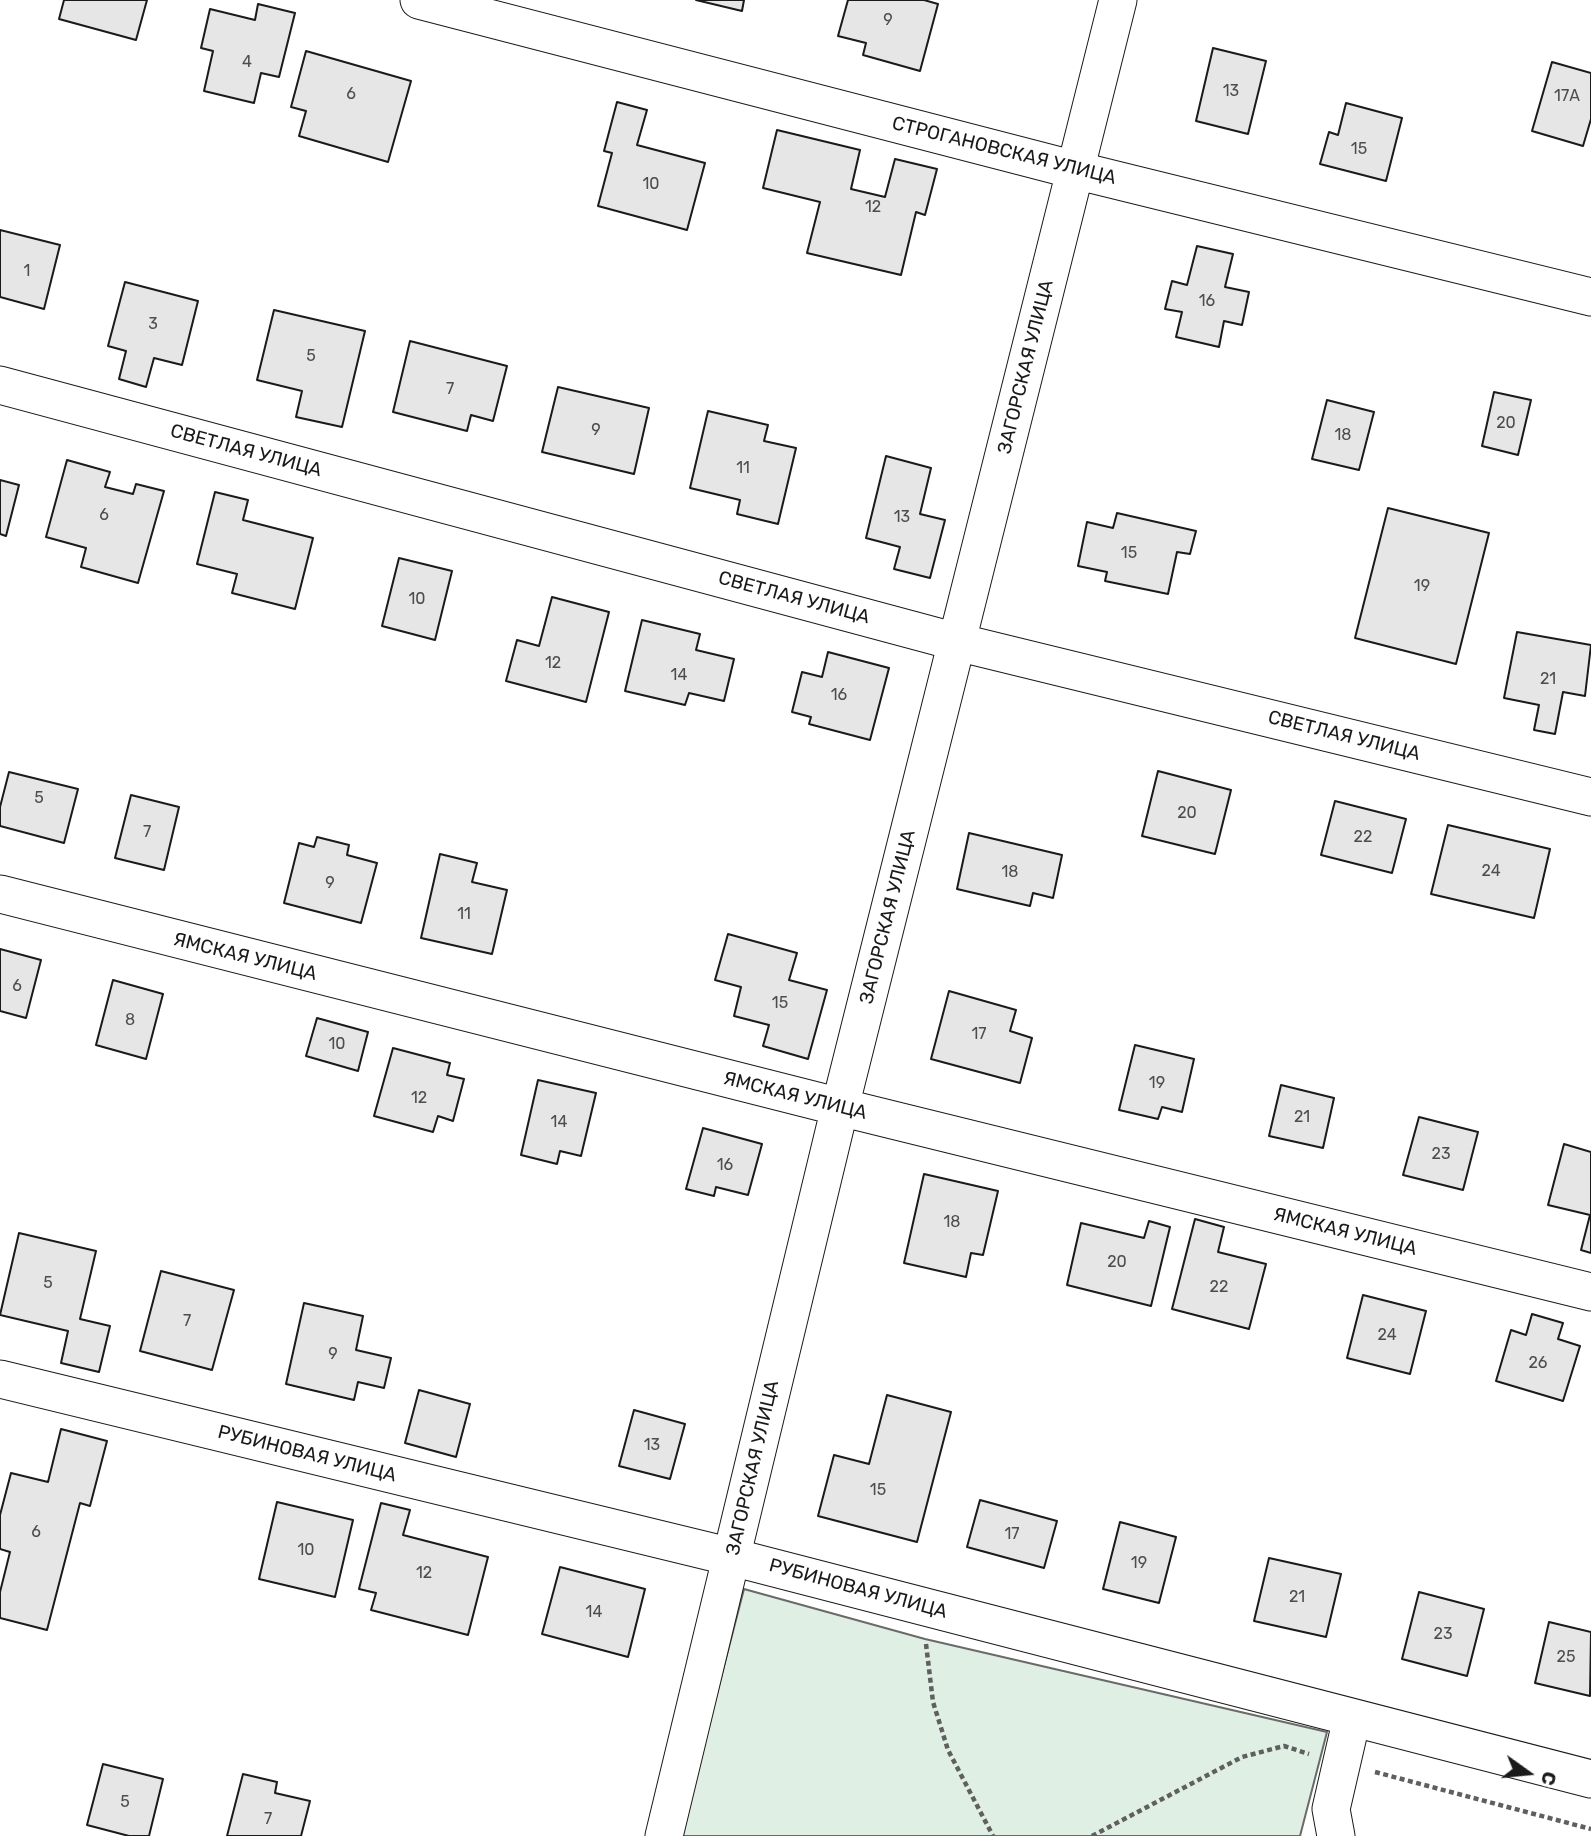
<!DOCTYPE html>
<html>
<head>
<meta charset="utf-8">
<style>
	body { margin:0 }
	#map { position:relative; width:1591px; height:1836px; overflow:hidden; background:#fff; font-family:Rubik,sans-serif }
	canvas { display:block }
	.north { position:absolute; left:1493px; top:1738px; width:70px; height:70px; -webkit-text-stroke:5px #fff; paint-order:stroke; rotate:105deg; font-size:19px; font-weight:700; line-height:28px; text-align:center; color:#1a1a1a }
	.north::after { content:''; display:block; margin:auto; width:24px; height:32px; background:#1a1a1a; clip-path:polygon(50% 0,100% 100%,50% 72%,0 100%) }
</style>
</head>
<body>
<div id="map">
<canvas width="1591" height="1836"></canvas>
<div class="north">С</div>
</div>
<script>
const c = document.querySelector('canvas').getContext('2d');
c.lineJoin = 'round';
function fill(path, color) { c.fillStyle = color; c.fill(path, 'evenodd'); }
const shape = rows => new Path2D(rows.map(r => 'M' + r).join(''));
function trace(path, color, width, dash) { c.strokeStyle = color; c.lineWidth = width; c.lineCap = dash ? 'butt' : 'round'; c.setLineDash(dash || []); c.stroke(path); }
function drawText(font, color, halo, rows, align = 'center') {
  c.font = font + ' Rubik,sans-serif'; c.lineWidth = 5; c.setLineDash([]); c.textBaseline = 'middle'; c.strokeStyle = halo; c.fillStyle = color; for (const [text, x, y, turn = 0] of rows) {
    c.save(); c.translate(x, y); c.rotate((+turn || 0) * Math.PI / 180); c.textAlign = isNaN(turn) ? turn : align; if (halo) c.strokeText(text, 0, 0); c.fillText(text, 0, 0); c.restore();
  }
}
const green = shape([
	[744,1589,925,1639,1327,1732,1300,1836,680,1836,744,1589]
]);
fill(green, '#e0efe3');
trace(green, '#6a6a6a', 2);
const building = shape([
	[64,0,147,0,136,40,59,19,64,0],
	[696,0,744,0,742,11,696,0],
	[848,0,924,0,938,4,920,71,863,55,866,43,838,36,848,0],
	[258,4,295,13,279,77,261,73,254,103,204,91,213,51,201,48,210,9,255,20,258,4],
	[1213,48,1266,61,1248,134,1196,121,1213,48],
	[306,51,411,81,388,162,299,136,306,111,291,107,306,51],
	[1552,62,1591,73,1591,119,1583,146,1532,131,1552,62],
	[617,102,647,110,637,145,705,163,687,230,598,206,612,153,604,151,617,102],
	[1346,103,1402,118,1386,181,1320,164,1329,132,1338,135,1346,103],
	[777,130,860,150,851,189,885,197,895,159,937,169,925,215,916,212,901,275,807,253,820,202,763,188,777,130],
	[0,230,60,245,44,309,0,297,0,230],
	[1197,246,1233,254,1225,287,1249,292,1242,325,1224,321,1219,347,1176,337,1182,312,1165,309,1172,281,1187,285,1197,246],
	[125,282,198,301,182,365,154,358,146,387,119,379,126,351,108,346,125,282],
	[274,310,365,331,342,427,296,417,302,391,257,380,274,310],
	[410,341,507,366,493,421,471,415,467,431,393,412,410,341],
	[558,387,649,408,634,474,542,452,558,387],
	[1494,392,1531,400,1518,455,1482,446,1494,392],
	[1327,400,1374,412,1359,470,1312,459,1327,400],
	[708,411,768,425,764,441,796,448,778,524,737,514,740,500,690,488,708,411],
	[886,456,931,468,920,514,945,520,930,578,894,569,900,547,866,538,886,456],
	[67,460,110,472,105,487,133,494,136,484,164,491,138,583,81,567,86,548,46,537,67,460],
	[0,480,19,485,6,536,0,534,0,480],
	[215,492,248,500,243,520,313,538,295,609,232,593,237,574,197,564,215,492],
	[1388,508,1489,533,1456,664,1355,638,1388,508],
	[1117,513,1196,531,1190,554,1177,552,1168,594,1105,581,1107,572,1078,566,1087,522,1113,528,1117,513],
	[399,558,452,571,435,640,382,626,399,558],
	[552,597,609,612,586,702,506,681,517,640,539,646,552,597],
	[642,620,700,634,696,650,734,659,724,701,689,693,685,705,625,691,642,620],
	[1517,632,1591,645,1585,696,1563,692,1555,734,1534,730,1539,705,1504,698,1517,632],
	[828,652,889,668,870,740,809,724,811,717,792,712,802,672,822,677,828,652],
	[1158,771,1231,790,1215,854,1142,836,1158,771],
	[9,772,78,789,64,843,0,826,0,807,9,772],
	[131,795,179,807,164,870,115,858,131,795],
	[1335,801,1406,819,1392,873,1321,855,1335,801],
	[1448,825,1550,849,1534,918,1431,894,1448,825],
	[969,833,1062,855,1053,898,1033,893,1030,906,957,889,969,833],
	[317,837,349,845,347,855,377,863,361,923,284,903,299,843,314,847,317,837],
	[440,854,477,863,472,882,507,890,492,954,421,938,440,854],
	[728,934,797,953,789,980,827,990,808,1059,763,1046,769,1025,734,1016,741,987,715,980,728,934],
	[0,949,41,960,26,1018,0,1011,0,949],
	[113,980,163,994,146,1059,96,1045,113,980],
	[949,991,1016,1010,1010,1031,1032,1038,1020,1083,931,1059,949,991],
	[317,1018,368,1032,358,1071,306,1056,317,1018],
	[1135,1045,1194,1059,1182,1112,1162,1107,1158,1119,1119,1110,1135,1045],
	[393,1048,450,1063,447,1075,464,1079,453,1121,438,1116,433,1132,374,1116,393,1048],
	[538,1080,596,1093,581,1156,560,1151,557,1164,521,1155,538,1080],
	[1281,1085,1334,1098,1323,1148,1269,1136,1281,1085],
	[1419,1117,1478,1132,1463,1190,1403,1175,1419,1117],
	[703,1128,762,1144,748,1195,716,1187,714,1196,686,1189,703,1128],
	[1564,1144,1591,1152,1591,1253,1581,1250,1590,1215,1548,1205,1564,1144],
	[924,1174,998,1191,983,1255,971,1253,966,1277,904,1263,924,1174],
	[1195,1219,1224,1227,1218,1252,1266,1264,1249,1329,1172,1309,1195,1219],
	[1149,1221,1170,1227,1151,1306,1067,1285,1081,1223,1144,1238,1149,1221],
	[19,1233,96,1251,80,1319,110,1326,99,1372,61,1363,68,1331,0,1315,19,1233],
	[161,1271,234,1290,212,1370,140,1351,161,1271],
	[1363,1295,1426,1311,1410,1374,1347,1358,1363,1295],
	[304,1303,363,1316,356,1350,391,1358,384,1388,358,1382,354,1400,286,1384,304,1303],
	[1532,1314,1563,1323,1558,1339,1580,1346,1563,1401,1496,1381,1511,1330,1526,1335,1532,1314],
	[419,1390,470,1404,456,1457,405,1443,419,1390],
	[887,1395,951,1412,917,1542,818,1516,834,1455,869,1464,887,1395],
	[634,1410,685,1424,670,1479,619,1466,634,1410],
	[61,1429,107,1441,90,1506,80,1503,47,1630,0,1618,0,1592,10,1552,0,1549,0,1515,11,1473,48,1482,61,1429],
	[980,1500,1057,1521,1044,1568,967,1547,980,1500],
	[277,1502,353,1520,335,1597,259,1579,277,1502],
	[381,1503,410,1510,403,1535,488,1557,468,1635,371,1610,376,1593,359,1589,381,1503],
	[1120,1522,1176,1537,1159,1603,1103,1589,1120,1522],
	[1269,1558,1341,1574,1326,1637,1254,1621,1269,1558],
	[560,1567,645,1589,628,1657,542,1634,560,1567],
	[1419,1592,1484,1609,1467,1676,1402,1659,1419,1592],
	[1549,1622,1591,1632,1590,1696,1535,1683,1549,1622],
	[103,1764,163,1779,149,1836,129,1836,87,1825,103,1764],
	[243,1774,277,1782,275,1793,310,1801,301,1836,227,1836,243,1774]
]);
fill(building, '#e6e6e6');
trace(building, '#1a1a1a', 2);
const minor = shape([
	[419,0,1075,170,1591,297],
	[0,385,957,642,1591,797],
	[0,894,840,1107,1591,1292],
	[0,1379,732,1557,1591,1779],
	[664,1836,840,1107,1118,0],
	[1336,1836,1331,1809,1352,1718]
]);
trace(minor, '#1a1a1a', 39);
trace(shape([
	[926,1644,933,1702,948,1750,993,1836],
	[1375,1772,1591,1829],
	[1092,1836,1242,1757,1284,1746,1309,1754]
]), '#5f5f5f', 4.5, [5, 3.5]);
trace(minor, '#fff', 37);
drawText('16px', '#4d4d4d', null, [
	["9",888,20],
	["4",247,62],
	["13",1231,91],
	["6",351,94],
	["17А",1567,96],
	["15",1359,149],
	["10",651,184],
	["12",873,207],
	["1",27,271],
	["16",1207,301],
	["3",153,324],
	["5",311,356],
	["7",450,389],
	["20",1506,423],
	["9",596,430],
	["18",1343,435],
	["11",743,468],
	["6",104,515],
	["13",902,517],
	["15",1129,553],
	["19",1422,586],
	["10",417,599],
	["12",553,663],
	["14",679,675],
	["21",1548,679],
	["16",839,695],
	["5",39,798],
	["20",1187,813],
	["7",147,832],
	["22",1363,837],
	["24",1491,871],
	["18",1010,872],
	["9",330,883],
	["11",464,914],
	["6",17,986],
	["15",780,1003],
	["8",130,1020],
	["17",979,1034],
	["10",337,1044],
	["19",1157,1083],
	["12",419,1098],
	["21",1302,1117],
	["14",559,1122],
	["23",1441,1154],
	["16",725,1165],
	["18",952,1222],
	["20",1117,1262],
	["5",48,1283],
	["22",1219,1287],
	["7",187,1321],
	["24",1387,1335],
	["9",333,1354],
	["26",1538,1363],
	["13",652,1445],
	["15",878,1490],
	["6",36,1532],
	["17",1012,1534],
	["10",306,1550],
	["19",1139,1563],
	["12",424,1573],
	["21",1297,1597],
	["14",594,1612],
	["23",1443,1634],
	["25",1566,1657],
	["5",125,1802],
	["7",268,1819]
]);
drawText('19px', '#1a1a1a', '#fff', [
	["СТРОГАНОВСКАЯ УЛИЦА",1004,151,14],
	["ЗАГОРСКАЯ УЛИЦА",1026,367,-76],
	["СВЕТЛАЯ УЛИЦА",246,451,15],
	["СВЕТЛАЯ УЛИЦА",794,598,15],
	["СВЕТЛАЯ УЛИЦА",1344,736,14],
	["ЗАГОРСКАЯ УЛИЦА",888,917,-76],
	["ЯМСКАЯ УЛИЦА",245,957,14],
	["ЯМСКАЯ УЛИЦА",795,1096,14],
	["ЯМСКАЯ УЛИЦА",1345,1232,14],
	["РУБИНОВАЯ УЛИЦА",307,1454,14],
	["ЗАГОРСКАЯ УЛИЦА",753,1468,-77],
	["РУБИНОВАЯ УЛИЦА",858,1589,15]
]);
</script>
</body>
</html>
